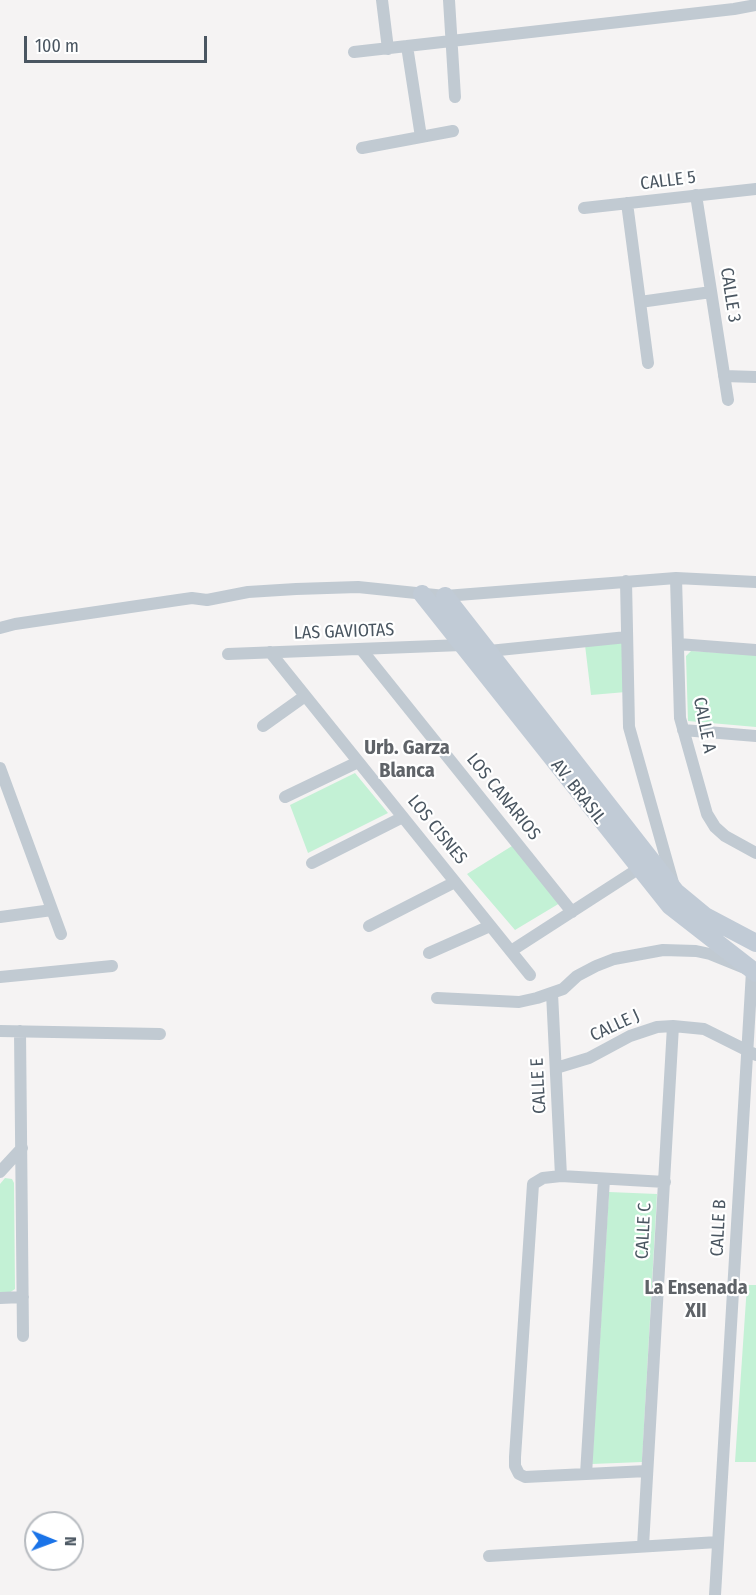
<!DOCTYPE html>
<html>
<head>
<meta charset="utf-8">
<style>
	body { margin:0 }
	#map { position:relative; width:756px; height:1595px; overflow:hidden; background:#f5f3f3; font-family:"Fira Sans Condensed",sans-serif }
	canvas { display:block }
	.north { position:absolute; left:24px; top:1511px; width:60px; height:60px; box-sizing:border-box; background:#fff; border:2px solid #b7bbc0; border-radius:50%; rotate:91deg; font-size:16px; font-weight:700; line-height:24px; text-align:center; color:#4a5661 }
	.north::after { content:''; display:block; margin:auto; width:21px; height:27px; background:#1a73e8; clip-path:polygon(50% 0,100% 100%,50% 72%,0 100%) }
	.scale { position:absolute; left:24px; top:36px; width:183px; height:27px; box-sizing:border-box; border:3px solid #4a5661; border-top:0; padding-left:8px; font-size:18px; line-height:21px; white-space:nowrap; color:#4a5661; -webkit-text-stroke:4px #fff; paint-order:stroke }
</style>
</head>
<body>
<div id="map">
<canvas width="756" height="1595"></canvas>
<div class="north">N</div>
<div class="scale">100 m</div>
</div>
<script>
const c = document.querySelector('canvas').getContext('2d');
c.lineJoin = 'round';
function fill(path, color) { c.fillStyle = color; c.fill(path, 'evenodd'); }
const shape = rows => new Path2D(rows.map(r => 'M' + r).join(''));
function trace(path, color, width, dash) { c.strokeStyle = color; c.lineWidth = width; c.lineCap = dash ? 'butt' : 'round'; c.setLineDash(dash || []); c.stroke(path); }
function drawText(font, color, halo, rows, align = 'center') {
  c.font = font + ' "Fira Sans Condensed",sans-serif'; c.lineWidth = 4.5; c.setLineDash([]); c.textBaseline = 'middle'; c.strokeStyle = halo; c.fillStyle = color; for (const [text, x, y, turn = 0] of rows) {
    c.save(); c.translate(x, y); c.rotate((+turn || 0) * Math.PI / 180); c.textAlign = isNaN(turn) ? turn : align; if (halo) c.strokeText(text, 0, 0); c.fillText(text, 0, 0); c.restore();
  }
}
fill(shape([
	[623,640,626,692,591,695,585,645],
	[691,651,756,655,756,727,688,721,686,656],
	[355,773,388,813,308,853,290,805],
	[512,846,560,903,515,930,467,874],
	[5,1178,12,1179,14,1183,15,1289,9,1293,0,1293,0,1184],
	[609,1192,657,1194,642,1462,592,1464],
	[747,1285,756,1285,756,1462,735,1462]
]), '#c3f1d5');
trace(shape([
	[382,0,388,49],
	[449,0,455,97],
	[407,46,421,137],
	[354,52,734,9,756,5],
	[362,148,453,131],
	[696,195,728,400],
	[627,203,648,363],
	[584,208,756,189],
	[640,302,711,292],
	[724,376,756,377],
	[676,578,680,718,707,814,715,827,725,836,756,853],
	[626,581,629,727,673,883],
	[0,628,15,624,178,600,192,598,207,600,248,592,296,589,358,587,445,596,676,578,756,582],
	[678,644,756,650],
	[361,649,572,912],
	[489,651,627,637],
	[270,652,530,975],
	[228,654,462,645],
	[263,726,305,696],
	[683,730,756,736],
	[0,768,61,934],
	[285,797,358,762],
	[312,863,403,817],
	[0,917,52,910],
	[369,926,455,882],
	[511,951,638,869],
	[429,953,490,926],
	[0,977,112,966],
	[552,993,561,1176],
	[437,998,519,1002,537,998,563,989,577,976,596,966,614,959,663,950,696,951,710,954,752,971,715,1595],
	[0,1031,160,1034],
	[20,1031,23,1336],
	[556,1068,589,1058,630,1036,657,1027,673,1026,704,1029,756,1055],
	[0,1172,22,1148],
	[0,1298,23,1297],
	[647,1471,525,1477,519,1474,515,1466,515,1457,533,1184,543,1178,561,1176,665,1182],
	[586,1474,604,1179],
	[643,1546,673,1026],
	[489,1556,718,1542]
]), '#c1cad2', 12);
trace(shape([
	[422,594,670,906,756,973],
	[445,596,676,892,705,916,756,943]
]), '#c1cbd6', 18);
drawText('18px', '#4a5661', '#fff', [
	["CALLE 5",668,181,-7],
	["CALLE 3",730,295,81],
	["LAS GAVIOTAS",344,632,-2],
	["CALLE A",704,725,79],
	["AV. BRASIL",578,792,52],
	["LOS CANARIOS",503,797,51],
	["LOS CISNES",437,830,51],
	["CALLE J",615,1026,-25],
	["CALLE E",539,1086,-93],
	["CALLE B",719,1228,-87],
	["CALLE C",644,1231,-87]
]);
drawText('bold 20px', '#5f6368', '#fff', [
	["Urb. Garza",407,748],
	["Blanca",407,771],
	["La Ensenada",696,1288],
	["XII",696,1311]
]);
</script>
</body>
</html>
